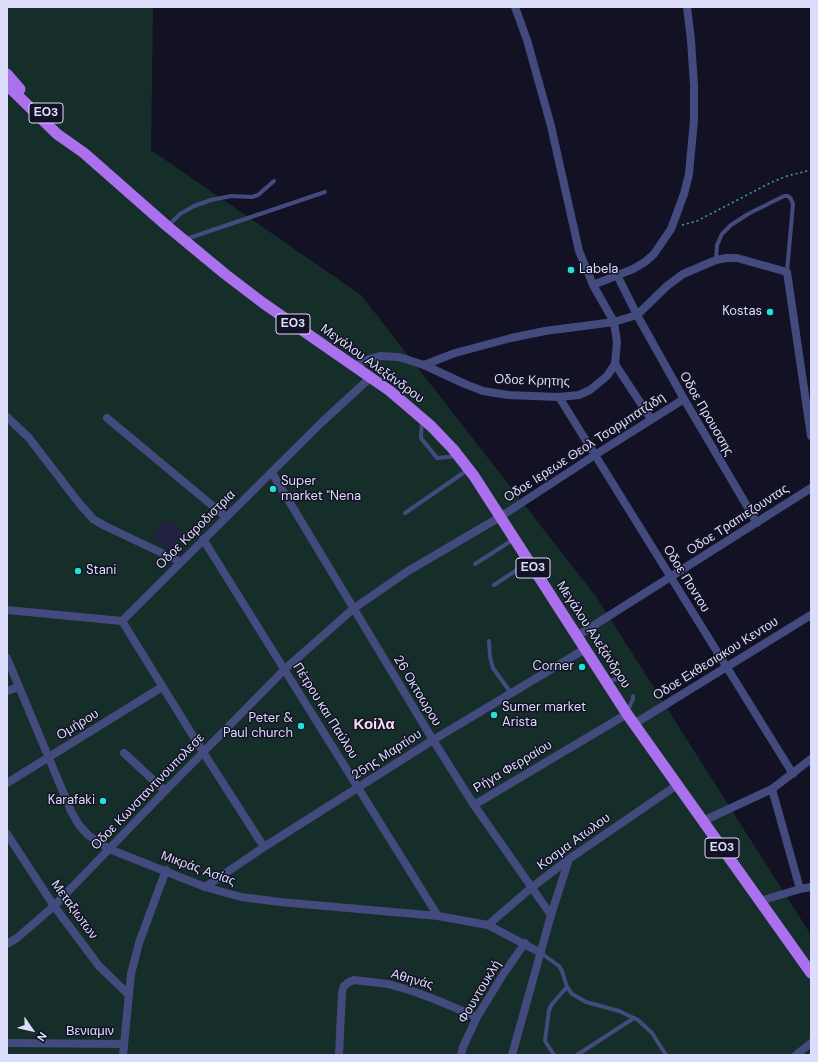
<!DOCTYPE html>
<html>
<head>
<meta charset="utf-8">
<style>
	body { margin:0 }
	#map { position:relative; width:818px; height:1062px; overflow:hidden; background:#131225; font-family:"DM Sans",sans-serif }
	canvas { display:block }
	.frame { position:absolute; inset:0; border:8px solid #dbddfb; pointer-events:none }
	.north { position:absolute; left:12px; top:1010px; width:40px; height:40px; -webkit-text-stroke:3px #131225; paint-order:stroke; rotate:124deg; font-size:11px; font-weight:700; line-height:16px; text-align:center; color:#dbddfb }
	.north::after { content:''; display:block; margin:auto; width:14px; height:18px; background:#dbddfb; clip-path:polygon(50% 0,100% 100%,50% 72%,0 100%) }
</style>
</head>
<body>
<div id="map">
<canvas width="818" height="1062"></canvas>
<div class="frame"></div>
<div class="north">N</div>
</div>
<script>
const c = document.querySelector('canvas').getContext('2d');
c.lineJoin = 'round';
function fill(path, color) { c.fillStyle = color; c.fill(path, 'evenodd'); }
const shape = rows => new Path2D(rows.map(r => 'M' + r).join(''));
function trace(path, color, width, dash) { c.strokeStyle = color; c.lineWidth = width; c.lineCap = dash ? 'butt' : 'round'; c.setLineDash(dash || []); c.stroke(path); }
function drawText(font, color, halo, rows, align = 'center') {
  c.font = font + ' "DM Sans",sans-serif'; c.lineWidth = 3; c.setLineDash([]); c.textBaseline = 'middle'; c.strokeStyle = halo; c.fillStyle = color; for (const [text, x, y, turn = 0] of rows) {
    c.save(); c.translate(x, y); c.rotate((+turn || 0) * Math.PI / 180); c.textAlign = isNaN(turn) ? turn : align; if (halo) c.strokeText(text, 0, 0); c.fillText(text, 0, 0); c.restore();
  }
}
fill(shape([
	[7,7,153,7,151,150,361,295,597,598,811,935,811,1055,7,1055]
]), '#162e2a');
fill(shape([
	[166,520,169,523,171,520,182,530,180,532,183,534,170,550,153,536]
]), '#222144');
trace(shape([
	[682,225,697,221,770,183,787,176,811,170]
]), '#3fab93', 1.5, [2, 3]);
trace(shape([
	[168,226,180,214,194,206,211,200,231,196,252,197,258,195,274,181],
	[186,239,325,192],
	[716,260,717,245,722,234,731,225,748,214,784,196,788,196,791,199,793,204,787,271],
	[422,420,421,438,437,458,457,456],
	[405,513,469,469],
	[475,564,514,539],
	[494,585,529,562],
	[489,641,490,657,493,668,511,693],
	[608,681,618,679,623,682],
	[627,712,633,699,633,696],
	[541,953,559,966,562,971,567,987,572,994,586,1002,619,1011,638,1020,652,1033,666,1055],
	[554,1055,545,1041,549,1010,552,1004,567,987],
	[577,1055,634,1018]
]), '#434b7e', 4);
trace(shape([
	[617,275,637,315,684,399,757,523],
	[593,285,633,269,645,262,654,254,671,229,684,194,689,174,694,120,694,86,691,40,687,7],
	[615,364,651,419],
	[424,365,455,353,511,338,545,331,614,322,637,315,667,286,683,274,716,260,726,258,737,258,787,272,811,436],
	[354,366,369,359,380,356,399,357,424,365,465,384,483,391,508,395,559,397,579,395,590,390,607,376,615,364,617,342,614,322,593,285,579,251,551,126,527,40,515,7],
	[559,397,793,774],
	[7,417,29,438,79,503,93,519,105,526,181,562],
	[107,418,226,517],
	[272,473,433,740,474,805,551,915],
	[203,539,438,916],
	[7,610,122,621],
	[122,621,321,423,371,377],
	[122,621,203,752,264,847],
	[577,636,811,488],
	[7,658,71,811,79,825,88,835,109,849,205,887,241,897,280,902,438,916,488,925,541,953],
	[7,691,19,687],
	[634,724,811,615],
	[124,753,165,791],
	[7,783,162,687],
	[772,789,800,889],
	[474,805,627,714],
	[703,821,772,789,811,759],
	[7,834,54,906,99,966,129,995],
	[205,887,264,847,433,740,585,649],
	[760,901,800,889,811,887],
	[488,925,531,888,569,859,677,785],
	[7,944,17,938,54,906,165,791,285,669,353,609,408,571,500,517,595,455,684,399],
	[7,1043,124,1044],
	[123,1055,131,974,139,943,166,870],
	[339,1055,342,992,344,986,349,982,354,980,388,984,409,990,434,999,477,1017],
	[461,1055,463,1047,477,1017,504,973,525,943],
	[512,1055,551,915,569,859],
	[796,1055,811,1043]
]), '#434b7e', 8);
trace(shape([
	[7,74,20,89],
	[7,85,57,134,84,153,167,226,225,274,263,303,390,391,431,426,453,449,474,476,627,714,811,973]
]), '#aa70ed', 11);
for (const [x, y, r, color] of [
	[571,270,4,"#1fe3d7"],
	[770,312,4,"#1fe3d7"],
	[273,489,4,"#1fe3d7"],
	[78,571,4,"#1fe3d7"],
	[582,667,4,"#1fe3d7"],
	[494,715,4,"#1fe3d7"],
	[301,726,4,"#1fe3d7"],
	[103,801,4,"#1fe3d7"]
]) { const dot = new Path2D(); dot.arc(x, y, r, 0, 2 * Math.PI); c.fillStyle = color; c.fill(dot); trace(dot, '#131225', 1.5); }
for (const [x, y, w] of [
	[46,113,34],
	[293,324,34],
	[533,568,34],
	[722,848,34]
]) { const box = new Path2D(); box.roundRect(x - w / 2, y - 10, w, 20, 3); c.fillStyle = '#131225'; c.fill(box); trace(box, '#dbddfb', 1); }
drawText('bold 12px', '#dbddfb', null, [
	["ΕΟ3",46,113],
	["ΕΟ3",293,324],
	["ΕΟ3",533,568],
	["ΕΟ3",722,848]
]);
drawText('13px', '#dbddfb', '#131225', [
	["Labela",579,270],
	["Kostas",762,312,"right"],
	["Super",281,482],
	["market \"Nena",281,497],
	["Stani",86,571],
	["Corner",574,667,"right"],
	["Sumer market",502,708],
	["Arista",502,723],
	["Peter &",293,719,"right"],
	["Paul church",293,734,"right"],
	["Karafaki",95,801,"right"]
], 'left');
drawText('13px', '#dbddfb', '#131225', [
	["Μεγάλου Αλεξάνδρου",372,364,36],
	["Oδοε Κρητης",532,381,2],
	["Oδοε Προυσσης",706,414,60],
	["Oδοε Ιερεωε Θεολ Τσορμπατζιδη",585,448,-33],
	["Oδοε Τραπιεζουντας",738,520,-33],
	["Oδοε Καροδιστρια",196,530,-45],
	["Oδοε Ποντου",686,579,58],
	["Μεγάλου Αλεξάνδρου",593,635,57],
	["Oδοε Εκθεσιακου Κεντου",716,659,-32],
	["26 Οκτοωρου",417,691,59],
	["Πέτρου και Παύλου",325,711,58],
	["Ομήρου",78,725,-31],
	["25ης Μαρτίου",387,755,-33],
	["Ρήγα Φερραίου",513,767,-31],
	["Oδοε Κωνσταντινουπολεσε",148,792,-46],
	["Κοσμα Ατωλου",574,842,-36],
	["Μικράς Ασίας",198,869,20],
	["Μεταξιωτων",74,910,54],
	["Αθηνάς",412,980,16],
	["Φουντουκλή",480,992,-59],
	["Βενιαμιν",90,1032]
]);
drawText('bold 15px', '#fbddf5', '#131225', [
	["Κοίλα",374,725]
]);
</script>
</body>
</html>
